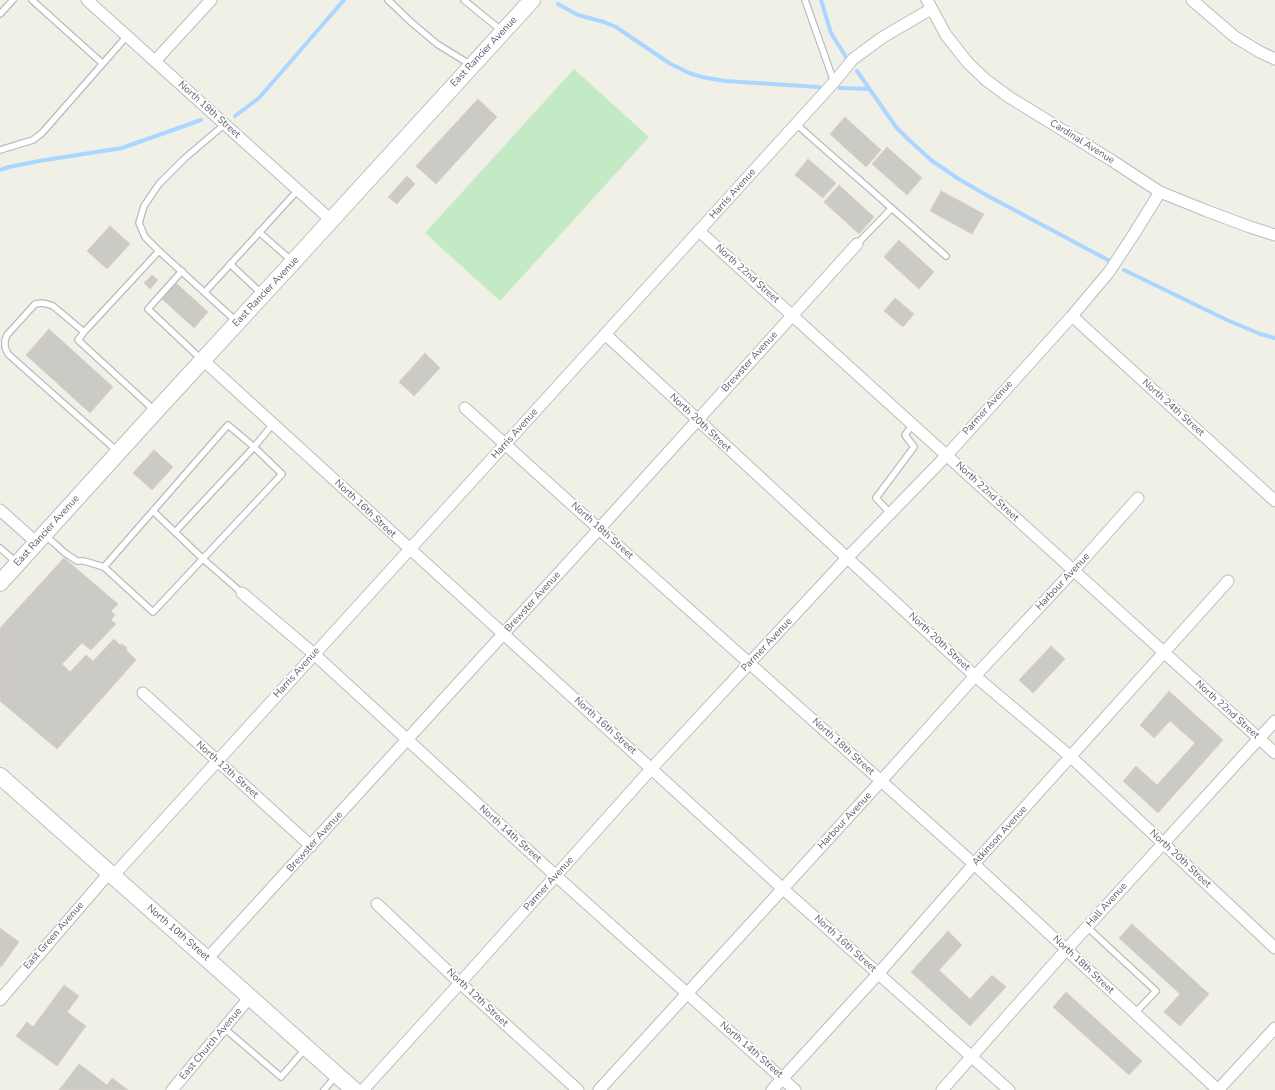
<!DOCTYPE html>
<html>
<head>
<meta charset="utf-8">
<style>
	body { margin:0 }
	canvas { display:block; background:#f1f0e7 }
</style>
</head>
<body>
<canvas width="1275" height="1090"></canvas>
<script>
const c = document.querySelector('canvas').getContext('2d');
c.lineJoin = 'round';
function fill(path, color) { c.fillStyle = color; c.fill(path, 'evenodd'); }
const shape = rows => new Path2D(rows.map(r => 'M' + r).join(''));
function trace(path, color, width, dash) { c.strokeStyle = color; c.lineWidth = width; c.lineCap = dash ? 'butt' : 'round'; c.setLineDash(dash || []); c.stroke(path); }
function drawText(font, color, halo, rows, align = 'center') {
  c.font = font + ' "Nunito Sans",sans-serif'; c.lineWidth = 3.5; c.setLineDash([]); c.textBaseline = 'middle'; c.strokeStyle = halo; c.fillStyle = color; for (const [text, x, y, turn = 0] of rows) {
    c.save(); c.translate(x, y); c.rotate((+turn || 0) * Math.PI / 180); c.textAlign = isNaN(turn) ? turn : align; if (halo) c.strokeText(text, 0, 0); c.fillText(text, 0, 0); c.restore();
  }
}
fill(shape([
	[574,69,649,137,500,301,425,233]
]), '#c3eac5');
trace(shape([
	[821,0,831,33,846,57],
	[558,4,578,15,604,22,616,27,669,63,689,73,702,77,725,81,819,87],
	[857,71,896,127,908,139,931,160,957,178,988,196,1108,260],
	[840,88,869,89],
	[235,116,259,98,344,0],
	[0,170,9,167,39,161,122,148,201,120],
	[1124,270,1227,320,1260,334,1275,338]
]), '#aad6ff', 4);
const building = shape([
	[478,99,497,117,436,184,416,166,478,99],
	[845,117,881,150,866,167,830,134,845,117],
	[887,147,922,178,907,195,872,164,887,147],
	[808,159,836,183,823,198,795,175,808,159],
	[407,176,415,184,397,204,388,197,407,176],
	[839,185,874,217,859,234,824,202,839,185],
	[941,191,984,214,972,234,930,211,941,191],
	[110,226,130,244,107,269,87,251,110,226],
	[899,240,934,272,919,289,884,257,899,240],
	[152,275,158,280,150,289,144,283,152,275],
	[176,283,208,312,194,328,162,299,176,283],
	[895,298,914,314,903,327,884,311,895,298],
	[49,329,113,387,90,413,26,355,49,329],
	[425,353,440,368,414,396,399,382,425,353],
	[154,450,173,467,152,490,133,473,154,450],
	[64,558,118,604,111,611,115,615,111,620,116,624,91,650,82,643,62,664,70,672,86,655,93,661,114,639,120,645,122,644,127,648,126,650,136,660,57,749,0,701,0,628,64,558],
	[1051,646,1065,659,1033,693,1019,680,1051,646],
	[1169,691,1223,740,1158,813,1123,781,1136,766,1157,785,1195,743,1170,721,1154,738,1140,725,1169,691],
	[1132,924,1209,994,1180,1026,1164,1012,1180,994,1119,938,1132,924],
	[0,928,19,942,1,967,0,966,0,928],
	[948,931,962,945,939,970,970,999,992,975,1006,987,970,1026,911,972,948,931],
	[64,985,79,996,67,1012,86,1026,57,1066,16,1036,27,1022,33,1027,64,985],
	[1066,992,1142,1061,1129,1075,1053,1007,1066,992],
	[79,1064,107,1085,112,1078,128,1090,59,1090,79,1064]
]);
fill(building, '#cccac4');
trace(building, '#d7d2c5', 1);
const lane = shape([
	[32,0,102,63],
	[388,0,411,22,437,44,471,65],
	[464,0,502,31],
	[805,0,834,82],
	[0,14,13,0],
	[796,124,946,256],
	[0,150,33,140,42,133,127,36],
	[259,232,292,261],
	[857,244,892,208],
	[159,251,145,237,139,223,144,206,159,184,185,158,225,124],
	[230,264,262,294],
	[182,271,148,309,201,359],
	[205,292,298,190],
	[84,332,78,340,154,410],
	[117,451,8,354,5,347,5,340,7,335,35,304,41,303,47,304,53,306,84,332,159,251,236,321],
	[153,511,203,559,242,593],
	[890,513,876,498,914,447,905,435,912,425],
	[45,535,65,553,77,561,84,561,104,567,228,425,254,447,273,424],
	[0,548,16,562],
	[104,567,153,612,282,474,254,447,175,532],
	[1087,927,1156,991,1135,1013],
	[224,1028,281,1077,306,1048],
	[324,1090,336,1076]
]);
const street = shape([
	[87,0,331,220],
	[927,0,946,35,968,63,986,80,1009,97,1111,160,1160,192,1207,211,1250,227,1275,235],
	[1192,0,1235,37,1260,52,1275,59],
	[155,61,211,0],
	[699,231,1275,753],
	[1072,316,1275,501],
	[605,334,975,676,1071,757,1275,948],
	[203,360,782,888,1009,1090],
	[465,408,599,529,974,864,1218,1090],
	[0,510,37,543],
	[242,593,314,654,556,876,795,1090],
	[143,693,311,846],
	[113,876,835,81,853,59,883,37,931,9],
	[377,904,460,983,578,1090],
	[207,959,599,529,857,244],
	[0,1000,109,873],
	[172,1090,250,997],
	[363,1090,460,983,652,768,848,557,947,455,1072,316,1109,272,1134,234,1160,192],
	[599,1090,881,781,975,676,1073,571,1138,498],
	[772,1090,878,974,974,864,1228,581],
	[942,1090,1066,950,1275,721],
	[1218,1090,1275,1028]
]);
const secondary = shape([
	[0,583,155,412,293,262,532,0],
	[0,776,207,959,354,1090]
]);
trace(lane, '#b9bcc1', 8);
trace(street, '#b9bcc1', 13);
trace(secondary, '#babdc3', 18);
trace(lane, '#fff', 5.5);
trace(street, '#fff', 11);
trace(secondary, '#fff', 16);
drawText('10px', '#5e6268', '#fff', [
	["East Rancier Avenue",484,52,-47],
	["North 18th Street",209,110,42],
	["Cardinal Avenue",1082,142,32],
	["Harris Avenue",733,194,-48],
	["North 22nd Street",747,274,42],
	["East Rancier Avenue",266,292,-47],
	["Brewster Avenue",750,362,-48],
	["Parmer Avenue",988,408,-48],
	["North 24th Street",1173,408,42],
	["North 20th Street",700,423,43],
	["Harris Avenue",515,434,-48],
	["North 22nd Street",987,492,43],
	["North 16th Street",365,509,43],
	["East Rancier Avenue",47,531,-48],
	["North 18th Street",602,531,42],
	["Harbour Avenue",1063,582,-47],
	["Brewster Avenue",533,602,-48],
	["North 20th Street",939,642,43],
	["Parmer Avenue",767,645,-47],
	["Harris Avenue",297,673,-48],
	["North 22nd Street",1227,710,42],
	["North 16th Street",605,726,42],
	["North 18th Street",843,747,42],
	["North 12th Street",227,770,42],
	["Harbour Avenue",845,821,-47],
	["North 14th Street",510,834,42],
	["Atkinson Avenue",1000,836,-48],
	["Brewster Avenue",315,842,-48],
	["North 20th Street",1180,859,43],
	["Parmer Avenue",549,884,-48],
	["Hall Avenue",1107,905,-48],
	["North 10th Street",178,933,41],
	["East Green Avenue",54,936,-49],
	["North 16th Street",845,944,42],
	["North 18th Street",1083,965,43],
	["North 12th Street",477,998,43],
	["East Church Avenue",211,1044,-50],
	["North 14th Street",751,1050,41]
]);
</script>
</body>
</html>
